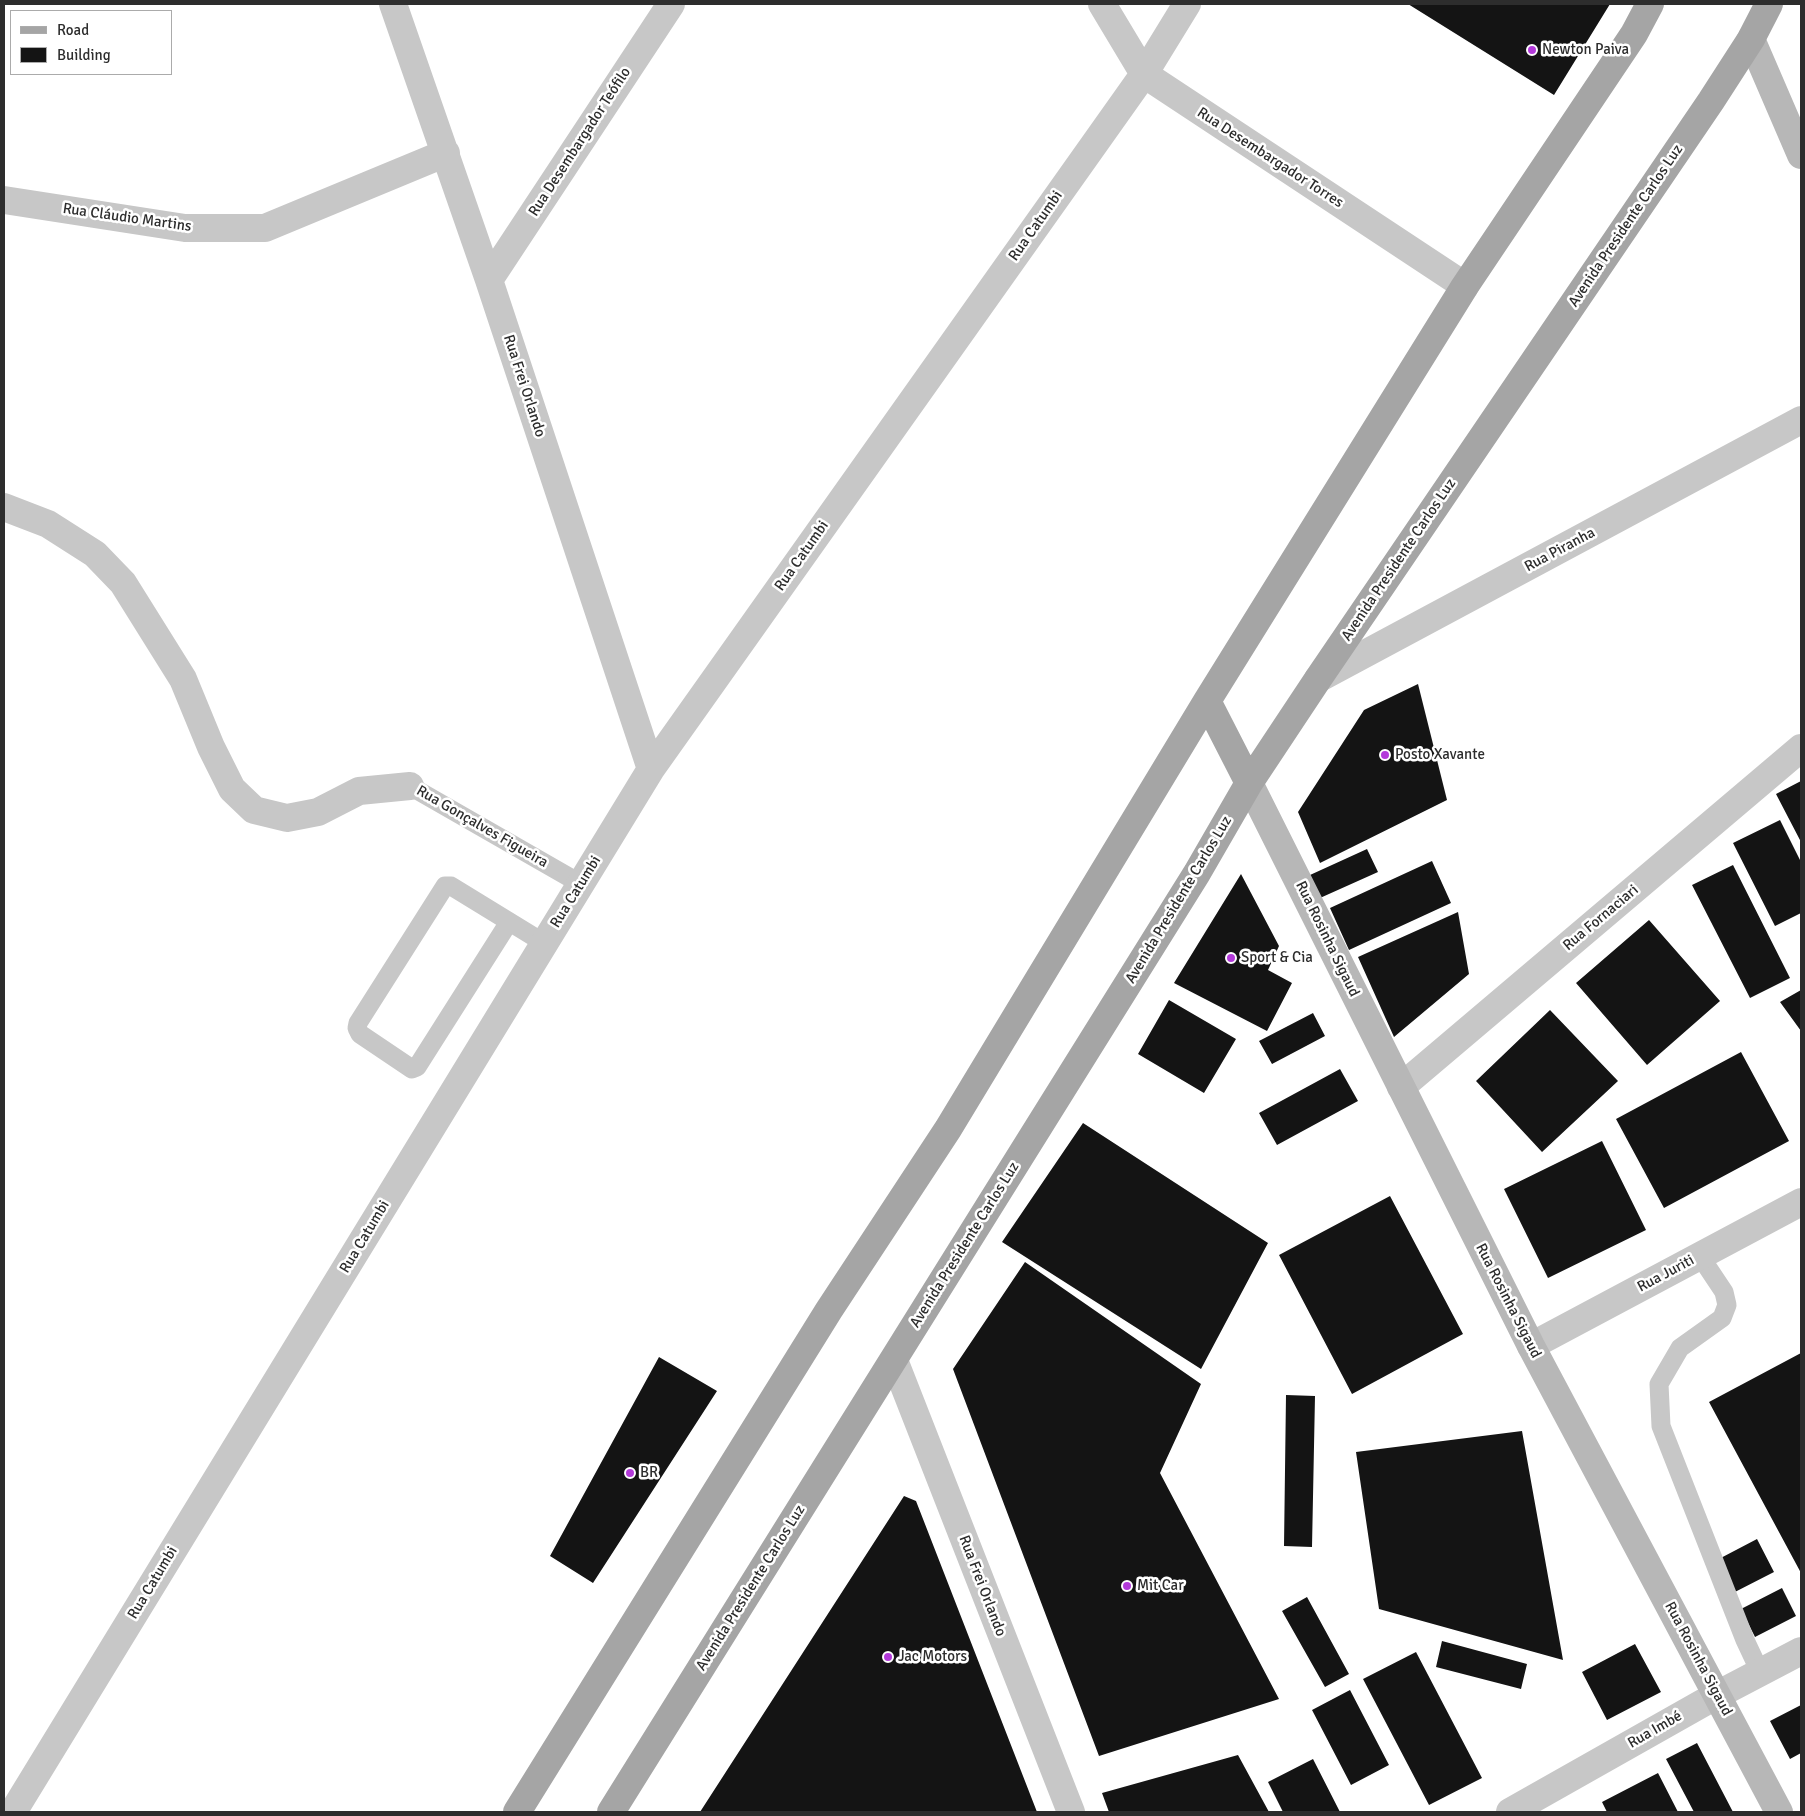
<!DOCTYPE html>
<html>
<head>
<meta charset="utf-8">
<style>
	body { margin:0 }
	#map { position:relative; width:1805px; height:1816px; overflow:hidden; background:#fff; font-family:Signika,sans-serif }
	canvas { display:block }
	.frame { position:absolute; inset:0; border:5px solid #2d2d2d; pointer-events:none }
	.legend { position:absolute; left:10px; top:10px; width:162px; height:65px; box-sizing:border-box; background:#fff; border:1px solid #ababab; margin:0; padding:6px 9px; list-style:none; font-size:15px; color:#2d2d2d }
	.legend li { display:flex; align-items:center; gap:10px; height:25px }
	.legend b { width:25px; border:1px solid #ababab }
</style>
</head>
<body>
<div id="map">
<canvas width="1805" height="1816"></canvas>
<div class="frame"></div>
<ul class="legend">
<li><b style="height:6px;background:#a5a5a5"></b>Road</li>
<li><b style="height:14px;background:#141414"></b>Building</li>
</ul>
</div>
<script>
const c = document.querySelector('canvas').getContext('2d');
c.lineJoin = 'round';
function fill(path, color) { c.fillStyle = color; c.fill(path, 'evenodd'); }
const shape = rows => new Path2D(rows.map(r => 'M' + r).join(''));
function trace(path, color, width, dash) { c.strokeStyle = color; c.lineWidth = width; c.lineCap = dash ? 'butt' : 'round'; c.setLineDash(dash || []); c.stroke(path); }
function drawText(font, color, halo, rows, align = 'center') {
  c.font = font + ' Signika,sans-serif'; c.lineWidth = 5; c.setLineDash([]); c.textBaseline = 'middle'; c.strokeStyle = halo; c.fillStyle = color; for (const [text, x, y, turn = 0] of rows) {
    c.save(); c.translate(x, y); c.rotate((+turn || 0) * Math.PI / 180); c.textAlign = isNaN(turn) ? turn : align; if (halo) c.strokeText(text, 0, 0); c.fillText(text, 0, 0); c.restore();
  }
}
fill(shape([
	[1408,4,1610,4,1554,95],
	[1418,684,1447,800,1320,863,1298,812,1364,710],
	[1801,781,1801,842,1776,794],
	[1780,820,1801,862,1801,913,1775,926,1733,843],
	[1367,849,1378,872,1320,898,1310,875],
	[1432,861,1451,903,1349,950,1330,908],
	[1733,865,1790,978,1750,998,1692,885],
	[1241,874,1279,946,1268,970,1292,983,1267,1031,1174,983],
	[1458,912,1469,974,1394,1037,1358,957],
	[1649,920,1720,1001,1647,1065,1576,983],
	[1801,990,1801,1031,1780,1002],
	[1169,1000,1236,1039,1204,1093,1138,1054],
	[1550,1010,1618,1081,1542,1152,1476,1081],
	[1313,1013,1325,1036,1272,1064,1259,1041],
	[1741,1052,1789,1141,1664,1208,1616,1119],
	[1340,1069,1358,1101,1277,1145,1259,1113],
	[1083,1123,1268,1243,1201,1369,1002,1242],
	[1602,1141,1646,1230,1548,1278,1504,1189],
	[1390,1196,1463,1334,1352,1394,1279,1255],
	[1025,1262,1201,1384,1160,1473,1279,1699,1099,1756,953,1369],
	[1801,1353,1801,1573,1709,1402],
	[659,1357,717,1391,593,1583,550,1556],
	[1286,1395,1315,1396,1312,1547,1284,1546],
	[1522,1431,1563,1660,1379,1609,1356,1452],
	[904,1496,916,1501,1037,1812,700,1812],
	[1757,1539,1774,1572,1731,1594,1715,1561],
	[1782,1588,1796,1616,1755,1637,1741,1609],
	[1307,1597,1349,1674,1325,1687,1282,1611],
	[1442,1641,1527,1664,1521,1689,1436,1667],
	[1635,1644,1661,1692,1607,1720,1582,1672],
	[1416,1652,1482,1778,1429,1805,1363,1679],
	[1350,1690,1389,1765,1351,1785,1312,1710],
	[1801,1705,1801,1753,1790,1759,1770,1721],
	[1697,1743,1733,1812,1694,1812,1666,1759],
	[1238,1755,1269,1812,1109,1812,1102,1793],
	[1313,1759,1340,1812,1283,1812,1268,1782],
	[1658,1773,1678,1812,1607,1812,1602,1802]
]), '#141414');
trace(shape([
	[410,786,581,884],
	[509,922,417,1067,412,1069,360,1034,357,1028,358,1023,445,886,451,886,544,943],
	[1700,1256,1724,1292,1727,1305,1722,1318,1680,1348,1659,1384,1661,1426,1745,1640,1760,1672]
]), '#c7c7c7', 19);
trace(shape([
	[393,4,489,280,651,769],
	[1102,4,1144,74,1465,286],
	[4,200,185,228,265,228,446,153],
	[489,280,671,4],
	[4,507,48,524,95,554,123,583,183,679,211,747,232,789,254,810,287,818,318,812,359,791,410,786],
	[1318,679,1801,420],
	[1401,1087,1801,748],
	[1531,1346,1801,1202],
	[894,1360,1071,1812],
	[13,1812,651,769,1144,74,1187,4],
	[1510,1812,1717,1695,1801,1651]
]), '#c7c7c7', 28);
trace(shape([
	[1751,39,1801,155],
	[1249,783,1531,1346,1779,1812]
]), '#b7b7b7', 28);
trace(shape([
	[1207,701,1249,783],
	[517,1812,829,1310,948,1129,1207,701,1465,286,1634,34,1650,4],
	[611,1812,1197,873,1249,783,1318,679,1711,101,1751,39,1769,4]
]), '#a5a5a5', 28);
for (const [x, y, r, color] of [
	[1532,50,5,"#b339da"],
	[1385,755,5,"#b339da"],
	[1231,958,5,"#b339da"],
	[630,1473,5,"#b339da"],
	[1127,1586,5,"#b339da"],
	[888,1657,5,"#b339da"]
]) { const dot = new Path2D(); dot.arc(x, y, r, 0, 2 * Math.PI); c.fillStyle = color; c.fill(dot); trace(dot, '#fff', 2); }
drawText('15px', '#2d2d2d', '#fff', [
	["Newton Paiva",1542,50],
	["Posto Xavante",1395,755],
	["Sport & Cia",1241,958],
	["BR",640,1473],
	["Mit Car",1137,1586],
	["Jac Motors",898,1657]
], 'left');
drawText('15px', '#2d2d2d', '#fff', [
	["Rua Desembargador Teófilo",580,142,-57],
	["Rua Desembargador Torres",1270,158,33],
	["Rua Cláudio Martins",127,218,8],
	["Rua Catumbi",1036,226,-55],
	["Avenida Presidente Carlos Luz",1626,226,-56],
	["Rua Frei Orlando",524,386,72],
	["Rua Piranha",1560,550,-28],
	["Rua Catumbi",802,556,-55],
	["Avenida Presidente Carlos Luz",1399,560,-56],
	["Rua Gonçalves Figueira",482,827,30],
	["Rua Catumbi",576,892,-58],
	["Avenida Presidente Carlos Luz",1179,900,-59],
	["Rua Fornaciari",1601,918,-40],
	["Rua Rosinha Sigaud",1327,939,64],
	["Rua Catumbi",365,1237,-59],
	["Avenida Presidente Carlos Luz",965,1245,-58],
	["Rua Juriti",1666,1274,-28],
	["Rua Rosinha Sigaud",1508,1301,63],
	["Rua Catumbi",153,1583,-59],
	["Rua Frei Orlando",982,1586,69],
	["Avenida Presidente Carlos Luz",751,1588,-58],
	["Rua Rosinha Sigaud",1698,1659,62],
	["Rua Imbé",1655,1730,-30]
]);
</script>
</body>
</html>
